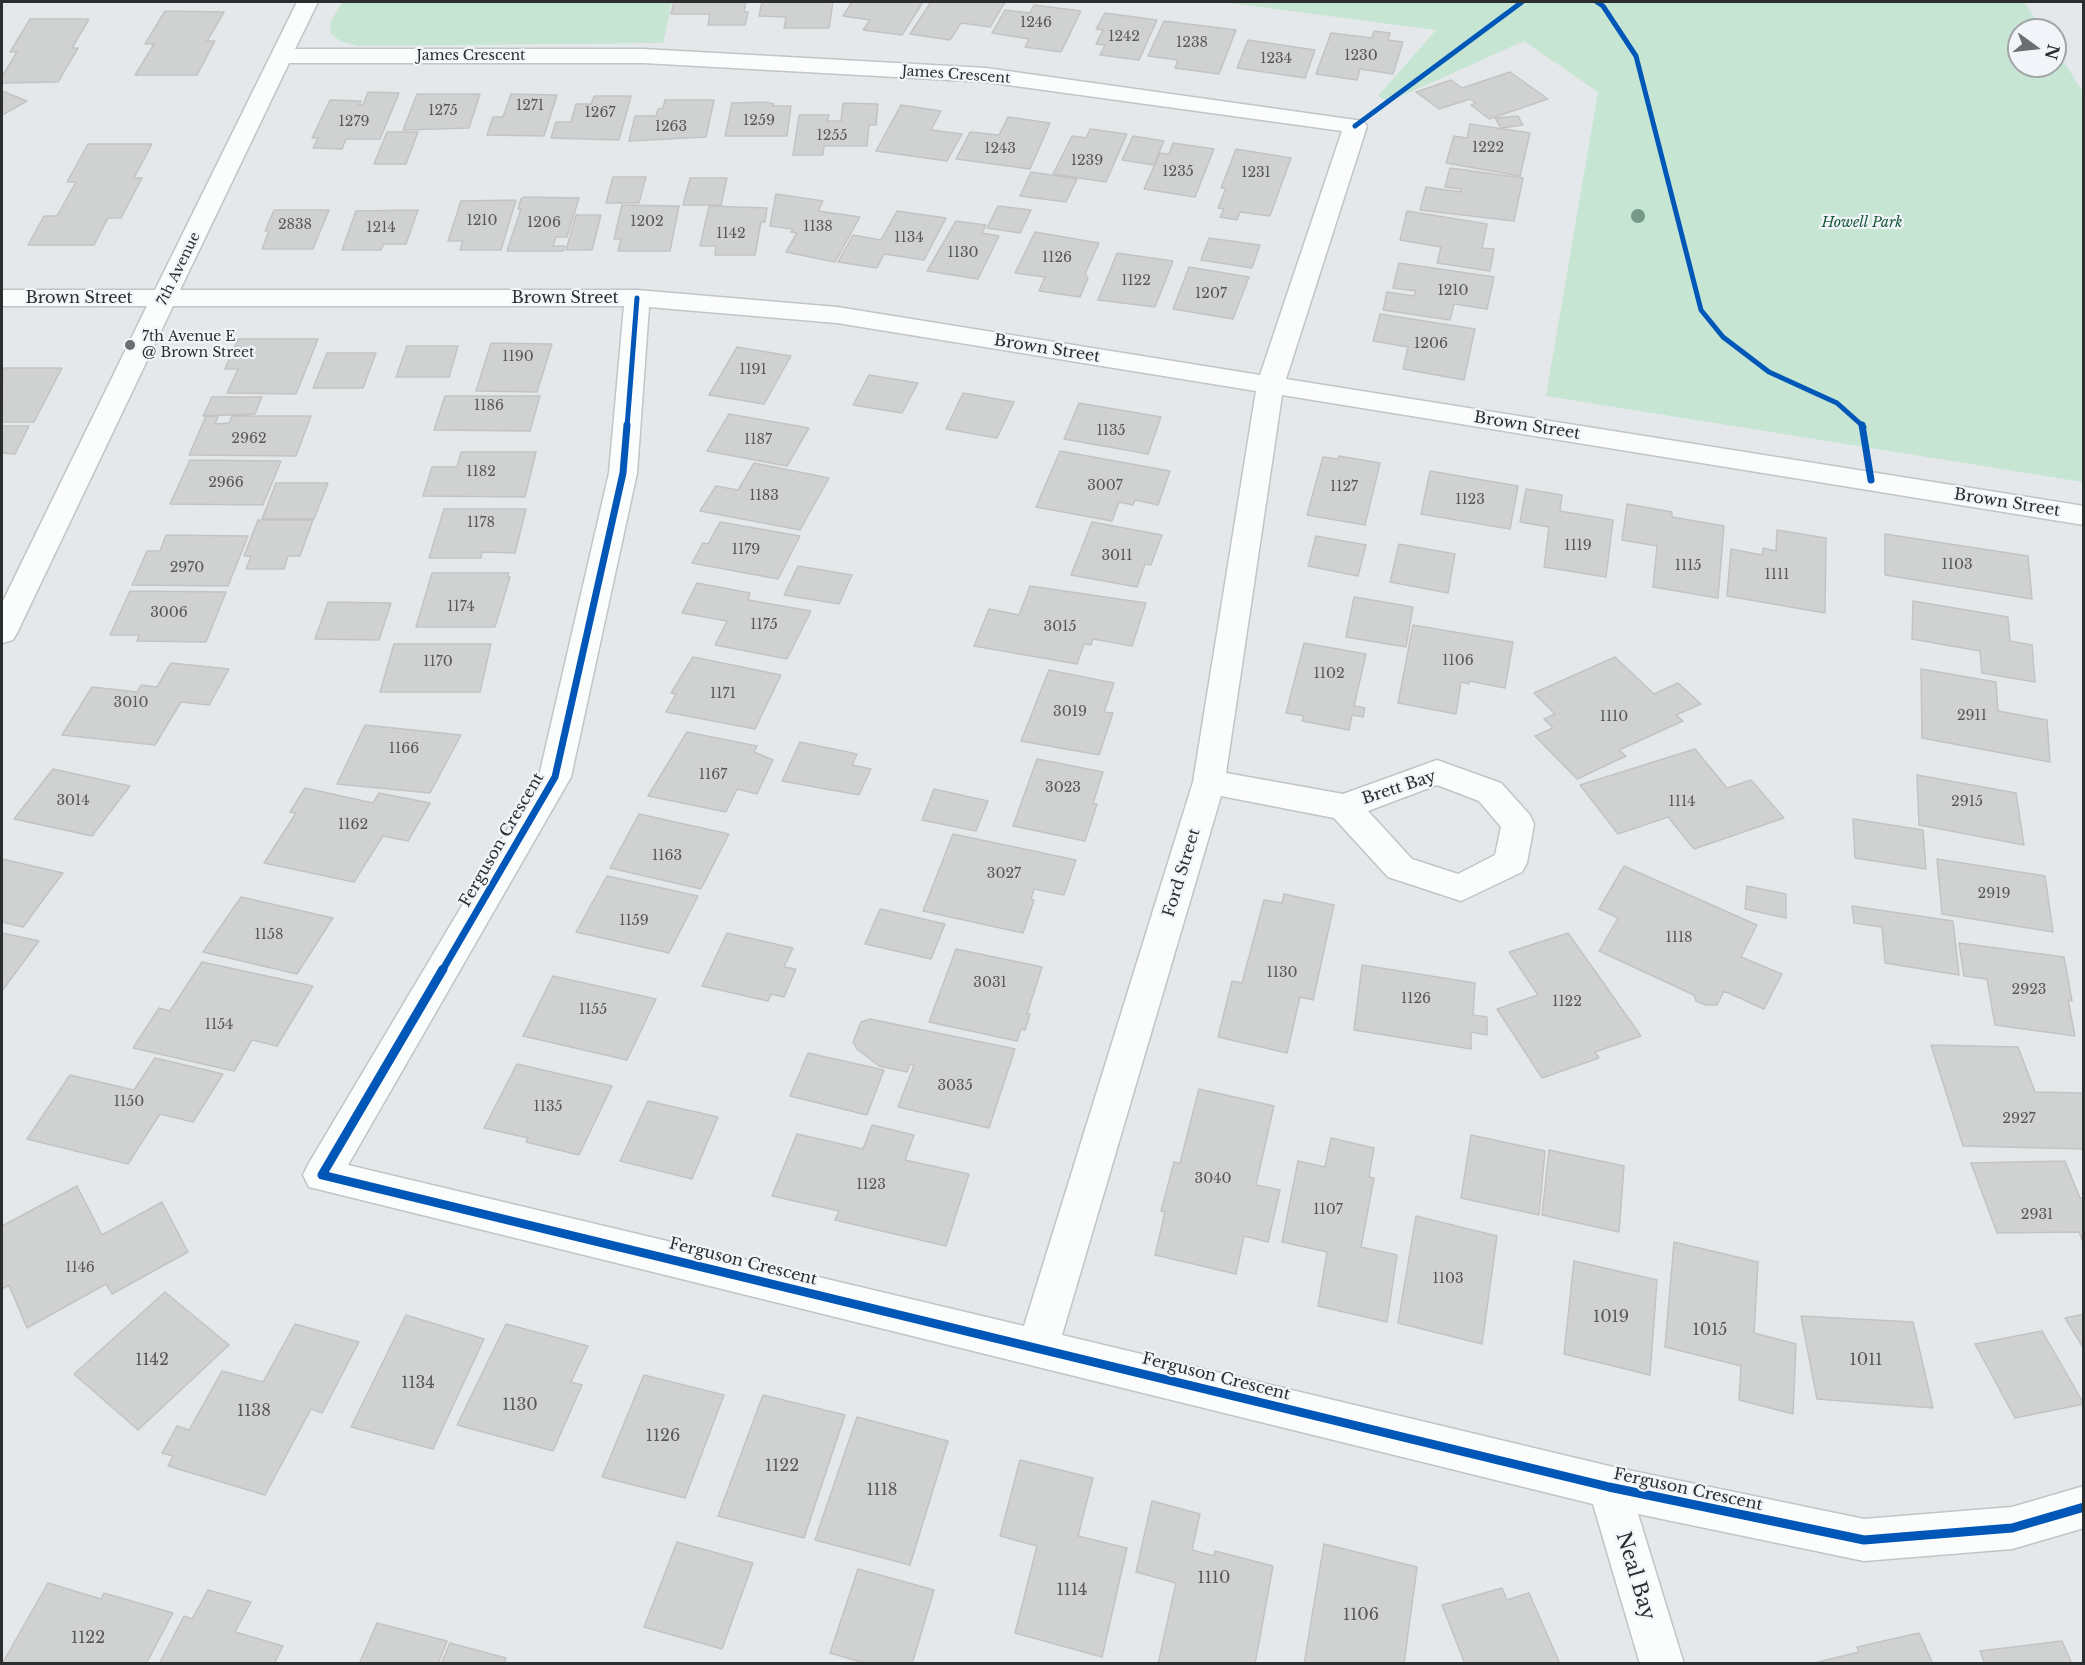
<!DOCTYPE html>
<html>
<head>
<meta charset="utf-8">
<style>
	body { margin:0 }
	#map { position:relative; width:2085px; height:1665px; overflow:hidden; background:#e5e8ea; font-family:"Libre Baskerville",serif }
	canvas { display:block }
	.frame { position:absolute; inset:0; border:3px solid #2c2d2f; pointer-events:none }
	.north { position:absolute; left:2007px; top:18px; width:60px; height:60px; box-sizing:border-box; background:#f1f5f9; border:2px solid #a2a5a8; border-radius:50%; rotate:105deg; font-size:16px; font-weight:700; line-height:24px; text-align:center; color:#2c2d2f }
	.north::after { content:''; display:block; margin:auto; width:21px; height:27px; background:#6d6e70; clip-path:polygon(50% 0,100% 100%,50% 72%,0 100%) }
</style>
</head>
<body>
<div id="map">
<canvas width="2085" height="1665"></canvas>
<div class="frame"></div>
<div class="north">N</div>
</div>
<script>
const c = document.querySelector('canvas').getContext('2d');
c.lineJoin = 'round';
function fill(path, color) { c.fillStyle = color; c.fill(path, 'evenodd'); }
const shape = rows => new Path2D(rows.map(r => 'M' + r).join(''));
function trace(path, color, width, dash) { c.strokeStyle = color; c.lineWidth = width; c.lineCap = dash ? 'butt' : 'round'; c.setLineDash(dash || []); c.stroke(path); }
function drawText(font, color, halo, rows, align = 'center') {
  c.font = font + ' "Libre Baskerville",serif'; c.lineWidth = 4.5; c.setLineDash([]); c.textBaseline = 'middle'; c.strokeStyle = halo; c.fillStyle = color; for (const [text, x, y, turn = 0] of rows) {
    c.save(); c.translate(x, y); c.rotate((+turn || 0) * Math.PI / 180); c.textAlign = isNaN(turn) ? turn : align; if (halo) c.strokeText(text, 0, 0); c.fillText(text, 0, 0); c.restore();
  }
}
fill(shape([
	[342,2,672,2,663,43,358,46,340,41,331,34,330,23],
	[1222,2,2024,2,2043,30,2019,30,2019,66,2055,66,2055,48,2083,92,2083,482,1546,396,1598,92,1524,41,1388,102,1378,96,1436,30]
]), '#c6e5d3');
const building = shape([
	[674,2,746,2,744,12,748,12,745,25,708,25,710,14,671,14,674,2],
	[762,2,833,2,829,28,784,28,786,17,759,16,762,2],
	[852,2,923,2,902,35,863,30,870,20,843,16,852,2],
	[931,2,1005,2,990,27,961,23,950,40,910,34,931,2],
	[1034,5,1081,11,1061,52,1025,47,1029,39,992,33,1005,10,1030,13,1034,5],
	[165,11,224,12,207,41,215,41,197,75,135,75,154,44,145,44,165,11],
	[1105,13,1157,20,1139,60,1100,55,1105,45,1096,44,1103,30,1096,29,1105,13],
	[30,19,89,19,72,48,78,48,58,82,2,83,2,77,17,52,10,52,30,19],
	[1164,21,1236,30,1219,74,1175,68,1178,60,1148,56,1164,21],
	[1374,31,1390,33,1388,40,1403,42,1393,74,1360,69,1357,80,1316,74,1331,33,1372,38,1374,31],
	[1248,40,1315,50,1305,78,1237,68,1248,40],
	[1510,72,1548,99,1489,119,1471,105,1476,103,1470,99,1439,109,1416,92,1451,80,1462,88,1510,72],
	[2,91,27,101,2,115,2,91],
	[368,92,399,93,380,139,346,139,342,149,313,148,318,138,312,138,330,100,361,101,359,105,363,105,368,92],
	[417,94,480,94,469,128,403,130,417,94],
	[511,94,557,95,544,136,487,135,493,117,503,117,511,94],
	[594,96,631,96,619,140,551,138,556,122,571,122,576,104,591,104,594,96],
	[665,100,714,100,706,137,629,141,635,116,656,116,658,109,663,108,665,100],
	[764,102,774,104,773,106,791,106,787,136,725,136,732,103,764,102],
	[843,103,878,104,876,125,869,125,867,146,824,146,823,155,793,155,799,115,829,115,827,121,841,121,843,103],
	[901,105,941,111,931,130,962,134,947,161,876,151,901,105],
	[1518,116,1523,125,1501,128,1495,118,1518,116],
	[1008,117,1050,123,1030,169,956,159,970,132,999,135,1008,117],
	[1470,124,1530,133,1520,176,1446,163,1454,136,1467,138,1470,124],
	[1090,129,1127,134,1106,182,1053,174,1072,136,1086,138,1090,129],
	[387,132,418,132,406,164,374,164,387,132],
	[1133,136,1164,141,1154,165,1122,160,1133,136],
	[1173,143,1214,149,1195,197,1144,189,1160,153,1169,154,1173,143],
	[88,144,152,144,134,178,142,178,121,218,108,218,94,245,28,245,44,216,57,216,76,182,67,182,88,144],
	[1236,149,1291,158,1270,216,1240,212,1237,220,1220,217,1224,209,1218,208,1226,188,1221,188,1236,149],
	[1450,168,1523,178,1514,221,1420,210,1426,187,1461,192,1461,189,1445,187,1450,168],
	[1031,172,1077,179,1066,202,1020,196,1031,172],
	[613,177,646,177,639,203,606,203,613,177],
	[690,178,727,178,721,205,683,205,690,178],
	[776,194,823,201,818,211,860,217,835,262,786,252,797,233,791,232,793,229,770,226,776,194],
	[525,197,579,198,567,237,556,237,553,246,565,246,563,251,507,251,521,209,518,209,521,199,525,197],
	[516,200,501,250,460,250,463,241,448,241,461,201,516,200],
	[622,205,679,206,670,251,618,251,621,239,614,239,622,205],
	[709,206,767,208,765,222,761,222,755,255,715,255,716,246,700,246,709,206],
	[998,206,1031,210,1020,233,987,228,998,206],
	[274,210,329,210,313,249,262,249,269,231,265,231,274,210],
	[418,210,406,244,384,244,381,250,342,250,356,211,418,210],
	[897,211,946,218,924,260,884,254,877,268,838,262,853,235,881,240,897,211],
	[1407,211,1487,224,1482,248,1494,249,1490,271,1437,263,1441,247,1400,240,1407,211],
	[576,215,601,215,592,250,566,250,576,215],
	[956,221,986,225,982,233,999,236,978,279,927,271,956,221],
	[1035,232,1099,243,1085,274,1088,278,1080,297,1039,291,1045,277,1015,273,1035,232],
	[1209,238,1260,245,1252,268,1201,260,1209,238],
	[1117,253,1173,261,1155,307,1098,300,1117,253],
	[1399,263,1494,277,1487,309,1454,304,1450,320,1383,310,1387,292,1414,296,1416,291,1393,288,1399,263],
	[1189,267,1249,277,1233,319,1173,309,1189,267],
	[1380,314,1475,329,1464,380,1403,369,1408,347,1373,341,1380,314],
	[238,339,318,339,296,394,227,393,238,369,225,369,238,339],
	[491,343,552,344,537,392,476,391,491,343],
	[407,346,458,346,449,377,396,377,407,346],
	[737,347,791,356,764,404,709,395,737,347],
	[327,353,376,353,363,388,313,388,327,353],
	[3,368,62,368,34,422,2,422,3,368],
	[869,375,918,383,902,413,853,405,869,375],
	[963,393,1014,402,997,438,946,429,963,393],
	[445,396,540,396,530,431,434,430,445,396],
	[212,397,262,397,255,414,203,416,212,397],
	[1079,403,1161,417,1148,454,1064,439,1079,403],
	[729,414,809,428,787,466,707,451,729,414],
	[206,416,218,417,215,424,229,423,232,416,311,416,296,456,189,455,206,416],
	[2,426,29,426,15,454,2,453,2,426],
	[1060,451,1170,471,1158,505,1135,500,1133,505,1119,502,1112,521,1036,507,1060,451],
	[461,452,536,452,525,497,423,496,432,467,457,467,461,452],
	[1339,456,1380,463,1365,525,1307,515,1323,457,1338,459,1339,456],
	[190,460,281,461,263,505,170,504,190,460],
	[754,463,829,478,800,530,700,511,716,486,738,490,754,463],
	[1430,471,1518,486,1510,529,1421,514,1430,471],
	[276,483,328,483,314,519,262,519,276,483],
	[1526,489,1562,495,1560,511,1613,520,1606,577,1544,567,1549,527,1520,522,1526,489],
	[1627,504,1672,512,1672,517,1724,526,1718,598,1653,587,1657,546,1622,540,1627,504],
	[444,509,526,509,515,553,482,552,481,558,429,558,444,509],
	[258,520,313,520,300,556,288,556,284,569,246,569,251,556,244,556,258,520],
	[720,522,800,536,778,579,692,563,703,543,708,544,720,522],
	[1092,522,1162,535,1151,565,1145,564,1137,587,1071,575,1092,522],
	[1777,530,1826,538,1825,613,1727,596,1731,549,1762,555,1763,548,1776,551,1777,530],
	[1885,534,2028,556,2032,599,1885,575,1885,534],
	[166,535,248,536,228,586,132,585,147,551,160,551,166,535],
	[1316,536,1366,545,1358,576,1308,566,1316,536],
	[1399,544,1455,554,1448,593,1390,582,1399,544],
	[798,566,852,575,839,604,784,595,798,566],
	[432,573,509,573,507,577,510,577,495,627,416,627,432,573],
	[697,583,750,593,748,600,811,611,787,659,715,645,727,621,682,613,697,583],
	[1030,586,1146,603,1132,646,1093,639,1091,645,1084,644,1077,664,974,646,989,609,1019,615,1030,586],
	[130,591,226,592,206,642,137,641,139,635,110,635,130,591],
	[1354,597,1413,607,1406,647,1346,637,1354,597],
	[1913,601,2008,617,2010,641,2032,645,2035,682,1982,673,1980,651,1912,639,1913,601],
	[328,602,391,603,379,640,315,639,328,602],
	[1413,625,1513,642,1505,688,1469,681,1469,684,1461,682,1456,714,1398,703,1413,625],
	[1304,643,1366,654,1354,706,1365,708,1363,717,1352,715,1349,730,1302,721,1304,716,1286,713,1304,643],
	[394,644,491,644,480,692,380,692,394,644],
	[693,657,781,675,755,729,666,712,676,694,671,693,693,657],
	[1615,657,1654,694,1678,683,1701,704,1676,715,1683,721,1619,750,1626,756,1577,779,1535,736,1553,728,1544,719,1555,714,1534,693,1615,657],
	[171,663,229,669,209,705,181,702,155,745,62,735,92,687,137,692,141,685,157,687,171,663],
	[1921,669,1996,682,1998,711,2047,720,2050,762,1922,738,1921,669],
	[1049,670,1114,683,1104,712,1113,713,1099,755,1021,741,1049,670],
	[365,725,461,735,430,793,337,784,365,725],
	[687,732,757,746,754,752,773,760,757,794,737,789,726,812,648,796,687,732],
	[800,742,857,754,852,765,871,769,859,795,782,781,800,742],
	[1695,749,1727,788,1751,780,1784,818,1694,849,1668,817,1618,834,1580,785,1695,749],
	[1037,759,1103,772,1093,803,1097,804,1085,841,1013,826,1037,759],
	[53,769,130,786,92,836,14,819,53,769],
	[1917,775,2016,793,2024,845,1919,825,1917,775],
	[305,788,373,803,379,793,430,803,408,841,383,836,354,882,264,863,296,813,290,812,305,788],
	[934,789,988,801,976,831,922,820,934,789],
	[639,814,729,834,701,889,610,868,639,814],
	[1853,819,1923,830,1926,869,1855,858,1853,819],
	[953,834,1076,860,1064,895,1034,889,1031,899,1034,900,1023,933,923,911,953,834],
	[2,859,63,873,23,927,2,922,2,859],
	[1937,859,2045,876,2053,932,1942,914,1937,859],
	[1624,866,1757,925,1741,957,1782,974,1764,1009,1724,991,1717,1005,1706,1005,1696,1001,1694,995,1599,951,1618,918,1599,909,1624,866],
	[607,876,698,896,669,953,576,932,607,876],
	[1747,886,1786,894,1786,918,1745,909,1747,886],
	[1284,894,1334,905,1313,1000,1300,997,1287,1053,1218,1037,1232,981,1242,983,1264,900,1282,903,1284,894],
	[241,897,333,918,297,974,203,952,241,897],
	[1852,906,1953,921,1959,975,1885,963,1882,927,1854,923,1852,906],
	[880,909,945,924,931,959,865,944,880,909],
	[2,933,39,941,2,991,2,933],
	[727,933,793,948,784,967,796,969,784,997,771,994,768,1001,702,986,727,933],
	[1568,933,1641,1036,1595,1052,1599,1058,1542,1078,1497,1009,1538,995,1509,952,1568,933],
	[1959,943,2064,957,2072,1001,2068,1000,2075,1036,1995,1025,1987,979,1964,976,1959,943],
	[956,949,1042,967,1027,1014,1030,1014,1025,1030,1021,1029,1017,1041,929,1022,956,949],
	[202,962,313,986,277,1046,252,1040,234,1071,133,1048,159,1008,170,1011,202,962],
	[1362,965,1475,983,1473,1015,1487,1017,1487,1035,1471,1032,1471,1049,1354,1030,1362,965],
	[553,976,656,999,627,1060,523,1036,553,976],
	[870,1019,1015,1049,989,1128,898,1107,914,1065,910,1064,907,1072,879,1066,857,1049,853,1042,861,1022,870,1019],
	[1931,1045,2018,1047,2035,1092,2084,1093,2084,1149,1963,1146,1931,1045],
	[808,1053,884,1070,867,1115,790,1096,808,1053],
	[155,1058,223,1074,193,1122,160,1114,128,1164,27,1139,70,1075,134,1090,155,1058],
	[517,1064,612,1086,579,1155,526,1142,528,1138,484,1128,517,1064],
	[1199,1089,1274,1106,1256,1185,1280,1190,1268,1242,1244,1236,1236,1274,1155,1255,1165,1212,1161,1211,1174,1162,1180,1163,1199,1089],
	[648,1101,718,1117,692,1179,620,1161,648,1101],
	[872,1125,914,1135,905,1160,969,1174,946,1246,835,1220,839,1211,772,1196,797,1134,863,1149,872,1125],
	[1471,1135,1545,1151,1539,1215,1461,1198,1471,1135],
	[1331,1138,1374,1148,1369,1177,1374,1178,1361,1247,1397,1255,1387,1322,1318,1306,1327,1252,1282,1242,1298,1161,1325,1167,1331,1138],
	[1549,1150,1624,1166,1619,1232,1542,1215,1549,1150],
	[2065,1161,2080,1198,2084,1198,2084,1245,2079,1232,1997,1233,1971,1163,2065,1161],
	[77,1186,102,1235,162,1202,188,1252,112,1294,106,1284,27,1328,9,1285,2,1289,2,1226,77,1186],
	[1416,1216,1497,1236,1482,1344,1398,1323,1416,1216],
	[1674,1242,1758,1262,1754,1333,1796,1344,1793,1414,1739,1400,1741,1366,1665,1347,1674,1242],
	[1574,1261,1657,1280,1650,1375,1564,1354,1574,1261],
	[165,1292,229,1345,138,1430,74,1374,165,1292],
	[2084,1314,2084,1349,2065,1318,2084,1314],
	[406,1315,484,1339,433,1449,351,1427,406,1315],
	[1801,1316,1913,1322,1933,1408,1817,1399,1801,1316],
	[295,1324,359,1342,322,1413,311,1409,265,1495,168,1466,173,1456,162,1453,177,1426,189,1430,222,1371,263,1382,295,1324],
	[506,1324,588,1346,571,1382,582,1385,553,1451,457,1425,506,1324],
	[2042,1331,2084,1404,2015,1418,1975,1344,2042,1331],
	[644,1375,724,1395,685,1498,602,1477,644,1375],
	[763,1395,845,1415,804,1538,718,1516,763,1395],
	[857,1417,948,1441,910,1565,815,1540,857,1417],
	[1020,1460,1093,1478,1078,1536,1127,1548,1102,1657,1015,1633,1037,1546,1000,1536,1020,1460],
	[1152,1501,1200,1514,1192,1550,1214,1556,1215,1551,1273,1566,1255,1664,1158,1664,1176,1583,1136,1572,1152,1501],
	[677,1542,753,1563,722,1649,644,1627,677,1542],
	[1324,1544,1417,1567,1404,1664,1304,1664,1324,1544],
	[858,1569,934,1590,912,1664,868,1664,830,1653,858,1569],
	[48,1583,101,1599,104,1593,173,1613,146,1664,2,1664,48,1583],
	[1502,1588,1507,1600,1529,1593,1560,1664,1465,1664,1442,1605,1502,1588],
	[208,1590,251,1602,235,1632,283,1646,274,1664,159,1664,184,1616,192,1619,208,1590],
	[377,1623,447,1641,438,1664,359,1664,377,1623],
	[1919,1633,1933,1664,1810,1664,1859,1652,1857,1647,1919,1633],
	[2062,1641,2072,1664,1985,1664,1980,1651,2062,1641],
	[450,1643,506,1658,504,1664,441,1664,450,1643]
]);
fill(building, '#d0d1d1');
trace(building, '#c3c3c4', 1.5);
const minor = shape([
	[297,2,318,2,295,49,643,49,986,68,1363,121,1367,126,1286,379,2084,506,2084,525,1282,395,1226,773,1343,794,1437,760,1501,783,1530,815,1534,824,1527,863,1522,872,1461,901,1388,877,1334,818,1221,796,1062,1335,1609,1466,1864,1519,2012,1507,2084,1486,2084,1528,2012,1549,1864,1561,1638,1514,1684,1664,1640,1664,1593,1504,309,1187,303,1175,309,1163,539,776,609,473,624,306,173,306,17,633,13,640,2,643,2,603,147,306,2,306,2,290,155,290,297,2],
	[289,63,643,63,986,82,1342,131,1260,375,837,307,637,290,180,290,289,63],
	[649,307,837,323,1256,391,1193,782,1024,1326,348,1165,571,777,637,473,649,307],
	[1437,785,1479,801,1501,827,1495,855,1458,874,1412,859,1368,811,1437,785]
]);
trace(minor, '#c2c4c6', 3);
fill(minor, '#fbfcfc');
trace(shape([
	[1597,2,1603,6,1636,56,1701,310,1723,337,1769,372,1837,403,1864,427],
	[1355,126,1522,2],
	[627,427,637,298]
]), '#0057b8', 5);
trace(shape([
	[1862,425,1871,480],
	[442,971,555,777,623,473,627,425]
]), '#0057b8', 7);
trace(shape([
	[443,969,322,1175,1609,1487,1864,1540,2012,1528,2084,1507]
]), '#0057b8', 9);
c.fillStyle = '#749988';
for (const [x, y] of [
	[1638,216]
]) { c.beginPath(); c.arc(x, y, 7, 0, 2 * Math.PI); c.fill(); }
for (const [x, y, r, color] of [
	[130,345,6,"#6d6e70"]
]) { const dot = new Path2D(); dot.arc(x, y, r, 0, 2 * Math.PI); c.fillStyle = color; c.fill(dot); trace(dot, '#f1f5f9', 2); }
drawText('14px', '#575859', null, [
	["1246",1036,23],
	["1242",1124,37],
	["1238",1192,43],
	["1230",1361,56],
	["1234",1276,59],
	["1271",530,106],
	["1275",443,111],
	["1267",600,113],
	["1259",759,121],
	["1279",354,122],
	["1263",671,127],
	["1255",832,136],
	["1222",1488,148],
	["1243",1000,149],
	["1239",1087,161],
	["1235",1178,172],
	["1231",1256,173],
	["1210",482,221],
	["1202",647,222],
	["1206",544,223],
	["2838",295,225],
	["1138",818,227],
	["1214",381,228],
	["1142",731,234],
	["1134",909,238],
	["1130",963,253],
	["1126",1057,258],
	["1122",1136,281],
	["1210",1453,291],
	["1207",1211,294],
	["1206",1431,344],
	["1190",518,357],
	["1191",753,370],
	["1186",489,406],
	["1135",1111,431],
	["2962",249,439],
	["1187",758,440],
	["1182",481,472],
	["2966",226,483],
	["3007",1105,486],
	["1127",1344,487],
	["1183",764,496],
	["1123",1470,500],
	["1178",481,523],
	["1119",1578,546],
	["1179",746,550],
	["3011",1117,556],
	["1103",1957,565],
	["1115",1688,566],
	["2970",187,568],
	["1111",1777,575],
	["1174",461,607],
	["3006",169,613],
	["1175",764,625],
	["3015",1060,627],
	["1106",1458,661],
	["1170",438,662],
	["1102",1329,674],
	["1171",723,694],
	["3010",131,703],
	["3019",1070,712],
	["2911",1972,716],
	["1110",1614,717],
	["1166",404,749],
	["1167",713,775],
	["3023",1063,788],
	["3014",73,801],
	["1114",1682,802],
	["2915",1967,802],
	["1162",353,825],
	["1163",667,856],
	["3027",1004,874],
	["2919",1994,894],
	["1159",634,921],
	["1158",269,935],
	["1118",1679,938],
	["1130",1282,973],
	["3031",990,983],
	["2923",2029,990],
	["1126",1416,999],
	["1122",1567,1002],
	["1155",593,1010],
	["1154",219,1025],
	["3035",955,1086],
	["1150",129,1102],
	["1135",548,1107],
	["2927",2019,1119],
	["3040",1213,1179],
	["1123",871,1185],
	["1107",1328,1210],
	["2931",2037,1215],
	["1146",80,1268],
	["1103",1448,1279]
]);
drawText('14px', '#2c2d2f', '#f1f5f9', [
	["James Crescent",471,56],
	["James Crescent",956,75,4],
	["7th Avenue",179,269,-64]
]);
drawText('italic 14px', '#175937', '#f1f5f9', [
	["Howell Park",1862,223]
]);
drawText('14px', '#2c2d2f', '#f1f5f9', [
	["7th Avenue E",142,337],
	["@ Brown Street",142,353]
], 'left');
drawText('16px', '#2c2d2f', '#f1f5f9', [
	["Brown Street",79,298],
	["Brown Street",565,298],
	["Brown Street",1047,349,9],
	["Brown Street",1527,426,9],
	["Brown Street",2007,503,9],
	["Brett Bay",1399,788,-18],
	["Ferguson Crescent",502,840,-60],
	["Ford Street",1182,873,-73],
	["Ferguson Crescent",743,1262,14],
	["Ferguson Crescent",1216,1377,14],
	["Ferguson Crescent",1688,1490,12]
]);
drawText('16px', '#575859', null, [
	["1019",1611,1317],
	["1015",1710,1330],
	["1142",152,1360],
	["1011",1866,1360],
	["1134",418,1383],
	["1130",520,1405],
	["1138",254,1411],
	["1126",663,1436],
	["1122",782,1466],
	["1118",882,1490],
	["1110",1214,1578],
	["1114",1072,1590],
	["1106",1361,1615],
	["1122",88,1638]
]);
drawText('20px', '#2c2d2f', '#f1f5f9', [
	["Neal Bay",1635,1576,73]
]);
</script>
</body>
</html>
